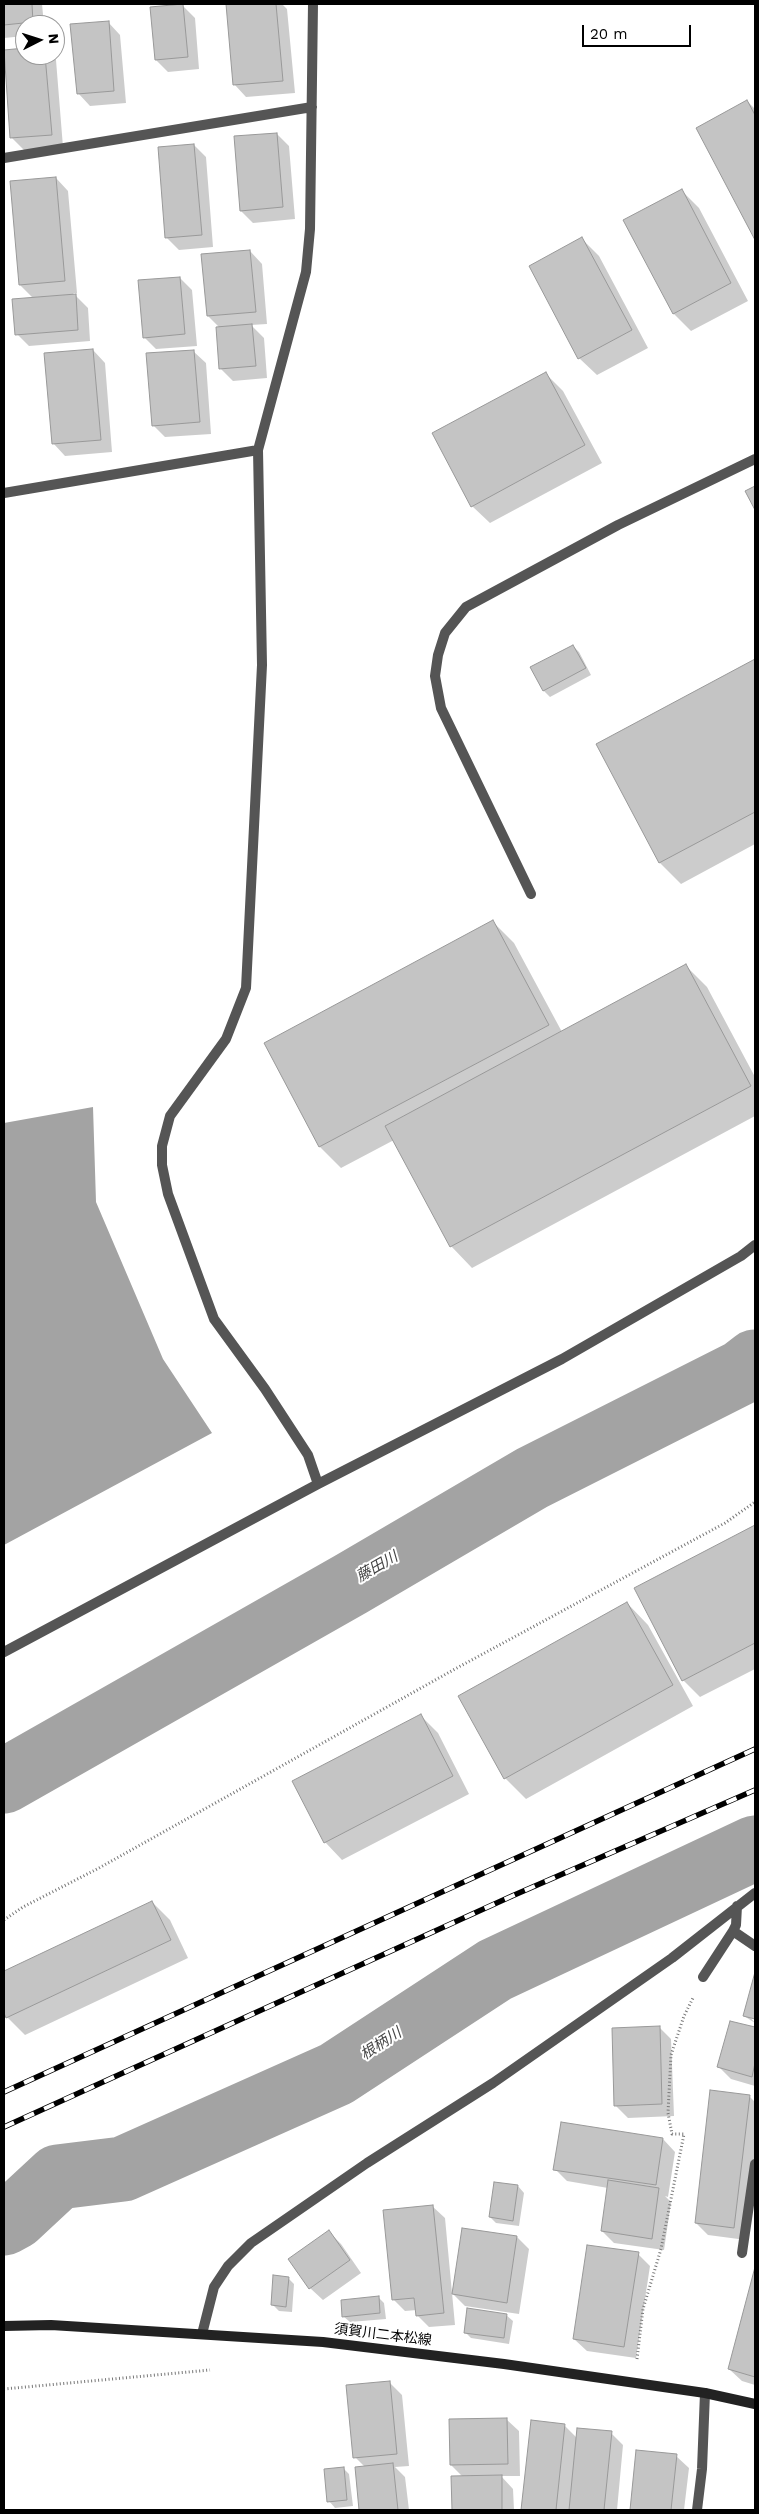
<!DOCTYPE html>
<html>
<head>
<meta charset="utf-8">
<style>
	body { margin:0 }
	#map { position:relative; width:759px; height:2514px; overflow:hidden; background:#fff; font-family:"Work Sans",sans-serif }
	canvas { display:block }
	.frame { position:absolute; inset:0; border:5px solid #000; pointer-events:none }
	.north { position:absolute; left:15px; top:15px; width:50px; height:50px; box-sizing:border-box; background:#fff; border:1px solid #999; border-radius:50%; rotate:85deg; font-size:14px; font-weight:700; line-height:20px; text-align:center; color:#000 }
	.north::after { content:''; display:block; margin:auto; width:18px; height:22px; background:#000; clip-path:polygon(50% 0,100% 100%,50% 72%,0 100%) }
	.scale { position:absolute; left:582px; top:25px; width:109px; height:22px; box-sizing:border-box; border:2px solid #000; border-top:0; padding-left:6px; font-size:15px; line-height:18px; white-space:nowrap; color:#000; -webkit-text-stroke:4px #fff; paint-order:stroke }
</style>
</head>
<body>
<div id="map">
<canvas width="759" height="2514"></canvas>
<div class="frame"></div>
<div class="north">N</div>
<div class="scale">20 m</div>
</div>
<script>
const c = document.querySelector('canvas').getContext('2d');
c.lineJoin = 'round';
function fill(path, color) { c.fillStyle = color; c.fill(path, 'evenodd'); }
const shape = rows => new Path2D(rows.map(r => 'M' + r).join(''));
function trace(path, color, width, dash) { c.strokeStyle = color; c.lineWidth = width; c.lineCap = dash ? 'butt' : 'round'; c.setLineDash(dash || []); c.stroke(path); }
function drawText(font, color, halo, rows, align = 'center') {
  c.font = font + ' "Work Sans","Noto Sans JP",sans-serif'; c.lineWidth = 4; c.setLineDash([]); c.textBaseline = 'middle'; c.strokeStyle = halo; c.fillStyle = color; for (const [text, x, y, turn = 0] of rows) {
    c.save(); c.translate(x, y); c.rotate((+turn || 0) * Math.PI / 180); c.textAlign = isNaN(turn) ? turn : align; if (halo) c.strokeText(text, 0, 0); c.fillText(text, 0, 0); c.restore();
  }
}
fill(shape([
	[93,1107,96,1202,163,1359,212,1433,4,1545,4,1123]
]), '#a3a3a3');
fill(shape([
	[4,4,42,4,44,25,25,25,25,36,4,38],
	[227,4,282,4,287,9,295,93,246,97,234,84],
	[183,6,195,18,199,69,168,72,156,60],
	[108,22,120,35,126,103,90,106,78,93],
	[25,49,25,55,51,55,56,60,63,147,24,150,12,138,5,51],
	[747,101,755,109,755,237,697,128],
	[277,134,289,146,295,219,253,223,241,211],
	[194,145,206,157,213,247,179,250,167,238,159,148],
	[56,178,68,191,77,293,73,293,88,308,90,341,29,346,17,334,34,299,20,285],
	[681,190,699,208,748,301,691,331,674,314,624,221],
	[582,239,599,256,648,348,597,375,579,358],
	[250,251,262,264,267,324,251,325,264,338,267,378,233,381,221,369,220,328,208,316],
	[180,278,192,290,197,346,156,349,144,337],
	[93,350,105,363,112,452,65,456,53,443],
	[193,351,206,363,211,434,165,437,153,425],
	[546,374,563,391,602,463,490,523,472,506],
	[573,646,579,652,591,675,550,697,544,691,532,668],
	[755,660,755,844,681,884,660,863,597,745],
	[493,922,514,943,562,1032,686,966,707,987,755,1077,755,1116,472,1268,451,1246,394,1140,341,1168,320,1147,265,1044],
	[755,1526,755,1669,700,1697,683,1680,636,1588],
	[627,1603,648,1625,693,1706,526,1799,505,1778],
	[421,1716,438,1733,469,1794,342,1860,325,1842],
	[152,1902,170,1920,188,1958,25,2035,7,2017,4,2010,4,1972],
	[755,1975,755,2018,750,2017,755,2023,744,2016],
	[731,2022,755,2029,755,2086,731,2079,719,2067],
	[659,2027,671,2039,674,2116,628,2118,615,2105],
	[749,2096,755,2102,755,2160,746,2240,708,2235,696,2223],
	[663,2139,675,2152,668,2197,665,2196,671,2202,664,2250,614,2243,602,2231,608,2188,567,2181,555,2169],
	[518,2186,524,2193,519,2226,496,2223,490,2217],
	[432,2206,445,2218,455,2325,429,2327,417,2315,417,2310,405,2311,393,2299],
	[329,2232,341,2244,361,2273,323,2300,310,2288,290,2259],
	[517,2237,529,2249,519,2314,465,2306,452,2293],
	[638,2254,650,2266,636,2358,587,2351,574,2339],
	[755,2272,755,2385,742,2381,729,2369],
	[288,2278,294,2284,292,2312,279,2311,272,2304],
	[378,2297,384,2303,386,2319,350,2322,343,2316],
	[506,2315,513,2321,509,2344,471,2338,465,2332],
	[389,2382,402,2395,409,2466,395,2467,405,2477,409,2510,361,2510,356,2468,365,2467,355,2457],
	[506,2419,519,2431,520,2476,501,2476,513,2489,514,2510,453,2510,452,2477,463,2477,451,2465],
	[532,2421,564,2425,577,2438,611,2433,623,2445,617,2510,523,2510],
	[638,2452,676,2456,689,2468,684,2510,631,2510],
	[343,2468,349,2474,353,2506,335,2508,329,2501]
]), '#0003');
trace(shape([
	[4,1781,351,1584,532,1478,742,1372,755,1362],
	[4,2223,15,2217,58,2177,123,2169,336,2074,495,1970,755,1848]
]), '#a3a3a3', 65);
const building = shape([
	[4,4,32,4,33,22,4,25,4,4],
	[183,4,188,57,155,60,150,7,183,4],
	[226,4,276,4,283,81,233,85,226,4],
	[109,21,114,91,77,94,70,24,109,21],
	[25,48,25,55,45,55,52,135,10,138,4,50,25,48],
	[747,100,755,115,755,240,696,128,747,100],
	[277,133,283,207,240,211,234,136,277,133],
	[194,144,202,235,165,238,158,147,194,144],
	[56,177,65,281,19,285,10,181,56,177],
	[682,189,731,283,673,314,623,220,682,189],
	[582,237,632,330,578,359,529,266,582,237],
	[250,250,256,312,207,316,201,254,250,250],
	[180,277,185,334,143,338,138,280,180,277],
	[76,294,78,330,15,335,12,299,76,294],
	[252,324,256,366,219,369,216,327,252,324],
	[93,349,101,440,52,444,44,353,93,349],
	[194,350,200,422,152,426,146,353,194,350],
	[546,372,585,445,471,507,432,433,546,372],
	[755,486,755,510,745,491,755,486],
	[573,645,586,668,543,691,530,667,573,645],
	[755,659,755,812,659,863,596,744,755,659],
	[493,920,549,1025,319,1147,264,1043,493,920],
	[686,964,751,1086,450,1247,385,1126,686,964],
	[755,1525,755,1643,682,1681,634,1588,755,1525],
	[627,1602,673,1685,504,1779,458,1696,627,1602],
	[421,1714,453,1776,324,1843,292,1781,421,1714],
	[152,1901,171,1940,6,2018,4,2013,4,1971,152,1901],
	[755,1972,755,2019,743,2016,755,1972],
	[730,2021,755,2027,755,2063,752,2077,717,2067,730,2021],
	[660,2026,662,2104,614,2106,612,2028,660,2026],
	[710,2090,750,2095,734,2228,695,2223,710,2090],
	[561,2122,663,2138,656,2185,553,2170,561,2122],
	[608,2180,659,2188,652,2239,601,2231,608,2180],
	[494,2182,518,2185,513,2221,489,2217,494,2182],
	[433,2205,444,2313,416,2316,414,2298,392,2300,383,2210,433,2205],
	[462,2228,517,2236,507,2303,452,2294,462,2228],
	[329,2230,350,2260,309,2289,288,2259,329,2230],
	[587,2245,639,2252,624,2347,573,2339,587,2245],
	[755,2267,755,2377,728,2369,755,2267],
	[273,2275,289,2277,286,2307,271,2305,273,2275],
	[379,2296,380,2313,342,2317,341,2300,379,2296],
	[467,2308,507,2314,504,2338,464,2333,467,2308],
	[390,2381,397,2454,353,2458,346,2385,390,2381],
	[507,2418,508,2464,450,2465,449,2419,507,2418],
	[531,2420,565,2424,556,2510,521,2510,531,2420],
	[577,2428,612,2431,604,2510,569,2510,577,2428],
	[636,2450,677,2454,671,2510,630,2510,636,2450],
	[393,2463,398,2510,359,2510,355,2467,393,2463],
	[344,2467,347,2500,327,2502,324,2469,344,2467],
	[502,2475,502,2510,452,2510,451,2476,502,2475]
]);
fill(building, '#c4c4c4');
trace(building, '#999', 1);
trace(shape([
	[4,1920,23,1907,99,1868,455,1669,725,1523,755,1502],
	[637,2359,643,2309,661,2249,684,2134,672,2134,668,2113,671,2055,684,2016,693,1998],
	[4,2389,210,2370]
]), '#777', 3, [1, 2.5]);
trace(shape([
	[531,894,441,708,435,676,438,655,445,633,466,607,618,525,755,459]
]), '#555', 10);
trace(shape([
	[313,4,310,229,306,272,258,450,262,665,246,988,226,1039,170,1116,162,1146,162,1165,168,1194,214,1319,265,1389,308,1455,318,1484],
	[4,158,312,107],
	[4,493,258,450],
	[4,1652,318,1484,562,1359,741,1256,755,1245],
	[733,1931,755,1946],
	[703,1977,733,1931,736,1925,737,1906],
	[742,2253,755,2164],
	[202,2334,214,2287,228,2266,251,2243,367,2163,493,2083,672,1958,755,1893],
	[697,2510,702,2469,705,2393]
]), '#555', 10);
trace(shape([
	[4,2326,51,2325,323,2342,504,2364,705,2393,755,2404]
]), '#222', 10);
const rail = shape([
	[4,2092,755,1749],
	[4,2127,512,1896,755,1790]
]);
trace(rail, '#000', 5.5);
trace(rail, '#fff', 4, [11]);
drawText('14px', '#000', '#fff', [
	["須賀川二本松線",383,2335,7]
]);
drawText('italic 15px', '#444', '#fff', [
	["藤田川",377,1567,-30],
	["根柄川",381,2044,-33]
]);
</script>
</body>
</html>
